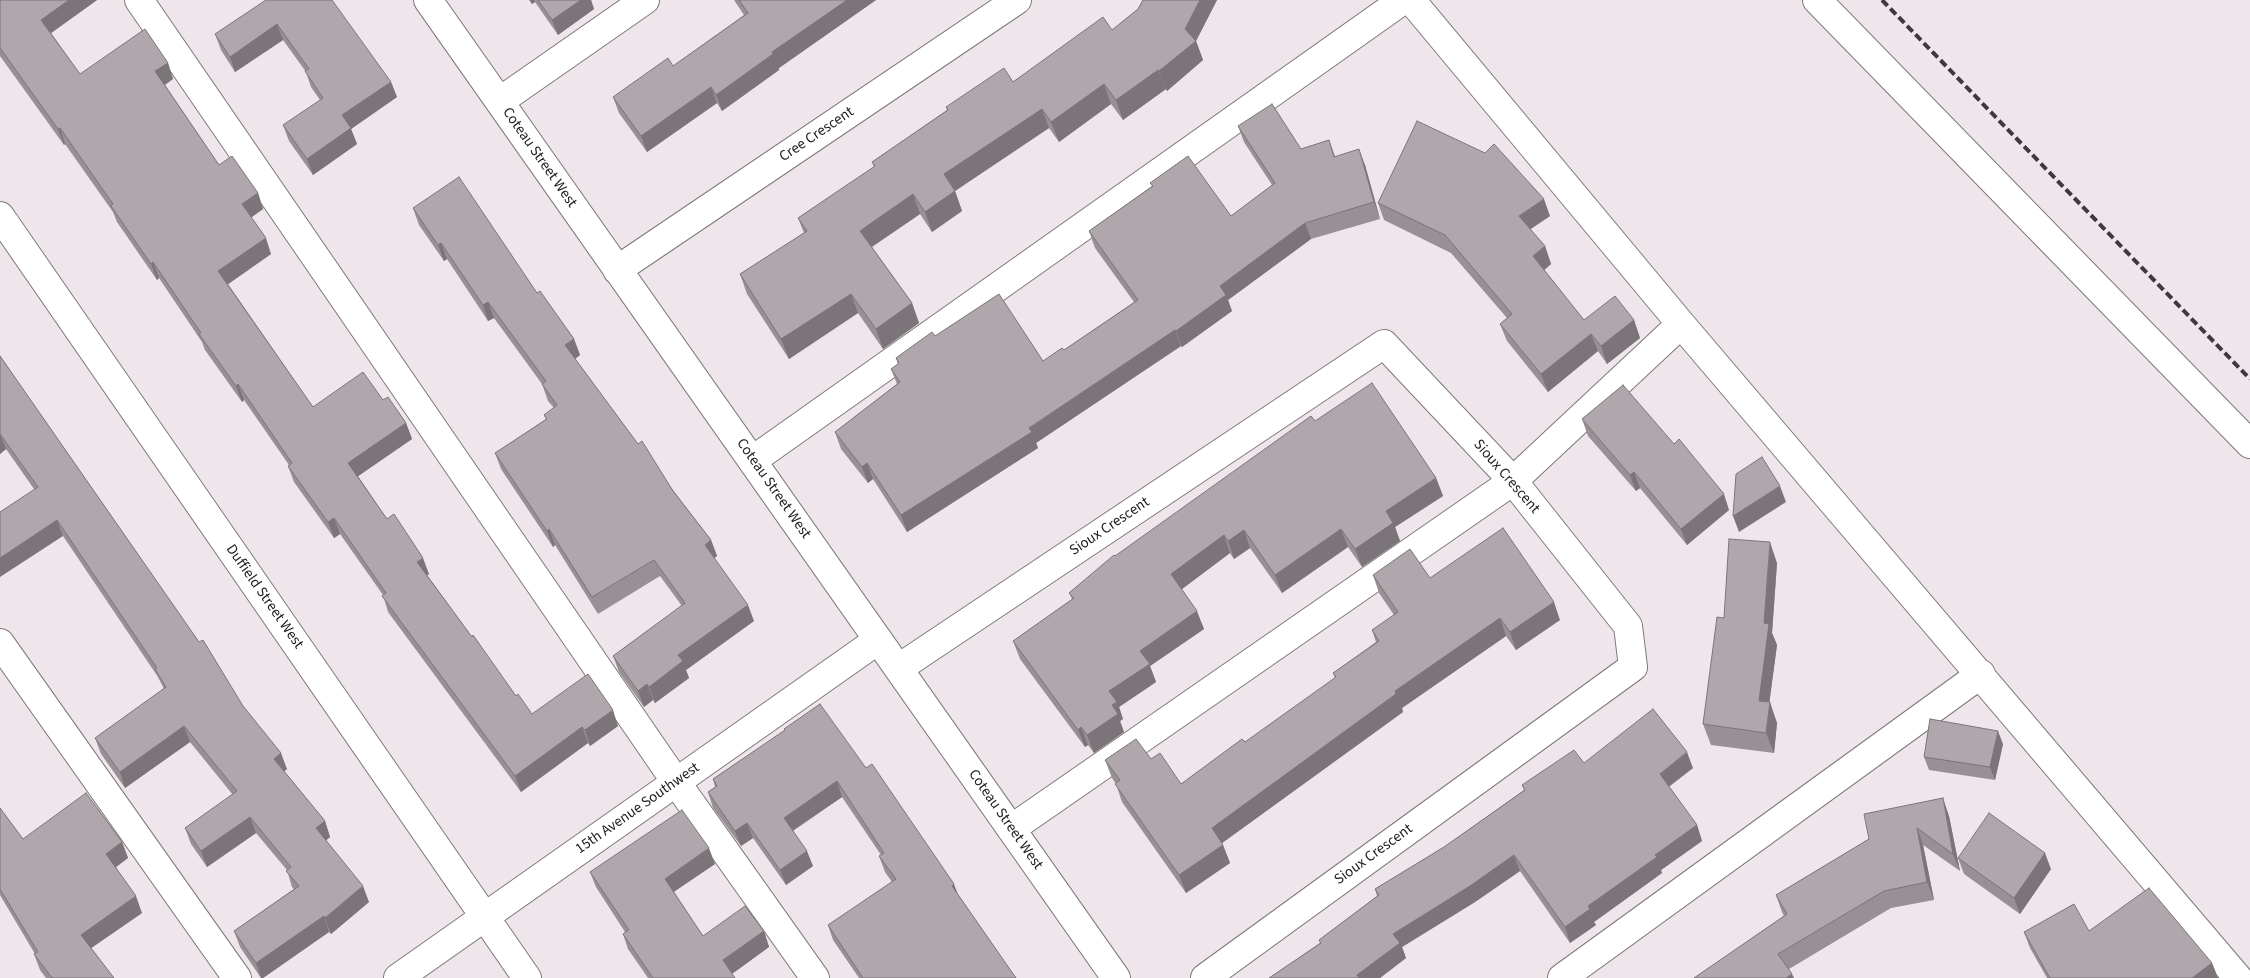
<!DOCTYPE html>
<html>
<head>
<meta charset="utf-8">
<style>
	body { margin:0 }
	canvas { display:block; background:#efe6ec }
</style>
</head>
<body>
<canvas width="2250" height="978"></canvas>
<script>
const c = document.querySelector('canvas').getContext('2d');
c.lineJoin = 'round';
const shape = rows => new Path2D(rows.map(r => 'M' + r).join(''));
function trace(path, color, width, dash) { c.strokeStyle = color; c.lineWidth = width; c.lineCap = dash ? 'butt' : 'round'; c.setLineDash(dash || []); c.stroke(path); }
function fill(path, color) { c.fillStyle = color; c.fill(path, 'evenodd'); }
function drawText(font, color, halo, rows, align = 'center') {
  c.font = font + ' "Source Sans 3",sans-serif'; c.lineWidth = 4.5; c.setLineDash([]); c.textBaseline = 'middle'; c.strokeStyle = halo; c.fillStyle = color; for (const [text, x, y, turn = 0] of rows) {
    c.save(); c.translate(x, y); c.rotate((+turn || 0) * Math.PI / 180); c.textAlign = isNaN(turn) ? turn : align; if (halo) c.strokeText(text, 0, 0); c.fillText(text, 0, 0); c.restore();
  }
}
const minor = shape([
	[139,0,676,782,815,978],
	[428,0,1116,978],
	[1411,0,1681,324,2238,978],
	[1817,0,2250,444],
	[500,101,645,0],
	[0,216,527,978],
	[617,270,1017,0],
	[753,460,1403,0],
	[0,643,237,978],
	[899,668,1384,344,1513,481,1628,626,1633,667,1205,978],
	[1011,829,1513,481,1681,324],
	[398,978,878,640],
	[1562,978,1981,674]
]);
trace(minor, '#7f777c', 30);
trace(minor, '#fff', 28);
trace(shape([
	[1882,0,2250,379]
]), '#3e393c', 4, [8, 4]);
fill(shape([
	[0,0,97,0,51,33,80,74,168,63,173,79,165,85,219,165,258,193,263,209,251,217,271,254,228,284,313,407,383,400,406,423,412,439,358,476,387,519,429,574,427,575,472,637,516,696,532,714,618,726,590,746,588,743,521,792,388,612,383,595,340,534,334,538,294,482,288,466,289,465,244,400,242,402,205,350,202,342,159,278,157,280,117,222,113,212,65,144,64,145,0,56],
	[266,0,391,82,397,97,351,129,357,144,313,175,289,141,283,125,320,100,311,87,306,72,283,40,235,72,221,50,215,34],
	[529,0,591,0,594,9,558,35,535,2,532,4],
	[734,0,876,0,779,68,779,70,722,111,717,103,647,152,619,113,613,97,673,66,744,15],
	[1143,0,1217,0,1196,41,1203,60,1167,91,1166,89,1123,120,1111,104,1059,142,1049,128,955,191,962,211,932,232,920,214,872,247,912,303,919,323,883,349,858,313,789,359,747,294,740,274,804,233,798,218,874,167,872,162,947,110,946,107,1013,82,1112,30,1138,9],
	[1238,126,1301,149,1329,140,1335,156,1365,165,1380,219,1311,239,1228,300,1232,311,1182,347,1181,346,1036,443,1038,448,907,532,873,479,868,483,841,449,835,432,897,384,891,369,898,364,896,358,935,336,1043,361,1064,350,1134,302,1095,248,1089,231,1152,186,1150,183,1231,216,1272,185,1244,142],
	[1378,203,1550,216,1530,229,1545,246,1551,264,1544,270,1584,320,1634,320,1640,338,1607,364,1598,351,1548,392,1507,341,1500,324,1507,318,1451,253,1384,220],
	[413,208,537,293,574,339,580,355,575,359,638,444,711,540,717,556,714,558,754,621,686,670,689,678,655,703,653,700,644,707,619,672,613,656,682,606,660,576,598,614,555,545,553,547,501,469,495,453,546,419,544,415,554,408,548,401,542,384,494,318,488,321,447,259,444,261,419,225],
	[0,356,287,769,284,771,325,821,330,837,326,840,369,902,331,934,329,932,263,978,261,978,240,947,234,931,294,889,292,887,287,870,256,833,207,867,191,844,185,828,233,795,190,742,125,788,101,754,95,738,164,689,158,677,63,536,34,489,6,449,0,454],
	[1582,419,1674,444,1729,510,1687,545,1640,488,1636,491,1588,436],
	[1315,421,1436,478,1443,496,1395,527,1400,541,1362,567,1348,547,1282,593,1250,548,1234,559,1230,553,1182,589,1204,629,1150,666,1156,682,1119,707,1123,719,1120,721,1124,732,1094,753,1088,745,1085,747,1020,659,1013,641,1072,599,1069,593,1115,556],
	[1777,563,1772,633,1777,645,1769,702,1777,723,1774,753,1711,745,1703,724,1724,618],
	[1373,575,1430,578,1560,620,1516,650,1506,636,1402,708,1403,712,1222,843,1230,863,1186,893,1122,802,1116,784,1112,778,1105,760,1151,759,1181,784,1245,742,1335,678,1333,673,1376,642,1372,630,1394,615,1379,593],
	[784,729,866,768,958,895,1016,978,859,978,833,940,828,925,892,882,885,872,879,856,881,855,842,797,793,831,813,866,786,885,753,838,741,846,713,808,708,792,715,787,713,779,785,731],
	[2003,744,1995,780,1929,770,1924,757],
	[1584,763,1693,768,1669,787,1697,825,1702,841,1661,870,1662,873,1594,922,1596,925,1570,943,1520,871,1475,902,1402,947,1406,958,1380,978,1269,978,1320,943,1319,940,1377,896,1375,889,1444,847,1524,790,1522,785],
	[0,808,23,839,122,842,128,858,116,867,142,913,91,948,114,978,46,978,40,970,34,954,35,954,0,895],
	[1949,816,1960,871,1923,845,1934,900,1891,908,1789,969,1694,978,1784,916,1782,912,1776,895,1869,839],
	[1958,858,2051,869,2020,914,1964,874],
	[715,864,674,892,703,936,764,931,769,947,732,974,735,978,648,978,628,949,623,934,625,932,596,887,590,872],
	[2089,931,2212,963,2218,978,2047,978,2030,948,2024,932]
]), '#979095');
fill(shape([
	[69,0,97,0,47,36,41,20],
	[530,0,534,0,535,2,532,4],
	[581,0,591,0,594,9,558,35,552,20],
	[847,0,876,0,779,68,779,70,722,111,716,95,772,52],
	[1200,0,1217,0,1196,41,1203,60,1167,91,1159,71,1185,29],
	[277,24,283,40,235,72,230,57],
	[168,63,173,79,161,87,155,71],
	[1158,70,1166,89,1123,120,1116,100],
	[391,82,397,97,351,129,357,144,313,175,307,159,342,115],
	[1104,84,1111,104,1059,142,1051,122],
	[711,87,717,103,647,152,641,136],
	[1042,109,1049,128,955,191,962,211,932,232,925,212,944,174],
	[60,128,65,144,64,145,58,129],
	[1359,149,1365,165,1380,219,1374,202],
	[258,193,263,209,248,220,242,204],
	[913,194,920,214,867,250,860,231],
	[1544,199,1550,216,1525,233,1519,216],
	[1305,223,1311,239,1228,300,1232,311,1182,347,1176,331,1220,286],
	[266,238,271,254,224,287,218,271],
	[441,243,447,259,444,261,438,245],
	[1545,246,1551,264,1540,274,1533,256],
	[153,262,159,278,157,280,151,264],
	[851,294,858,313,789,359,781,339],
	[488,302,494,318,488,321,483,305],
	[912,303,919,323,883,349,876,329],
	[1634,320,1640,338,1607,364,1601,346],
	[1175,330,1181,346,1036,443,1038,448,907,532,901,515],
	[1591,334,1598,351,1548,392,1541,374],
	[574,339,580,355,571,362,565,345],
	[238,384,244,400,242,402,236,386],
	[406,423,412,439,354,479,348,463],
	[0,434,6,449,0,454],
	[867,463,873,479,868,483,862,467],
	[1634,472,1640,488,1636,491,1630,475],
	[1436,478,1443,496,1395,527,1400,541,1362,567,1355,549,1386,511],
	[1780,486,1786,502,1739,532,1733,516],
	[1724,494,1729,510,1687,545,1681,529],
	[334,518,340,534,334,538,328,522],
	[57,520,63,536,0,577,0,558],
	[549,529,555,545,553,547,547,531],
	[1341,529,1348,547,1282,593,1275,575],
	[1244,530,1250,548,1234,559,1228,541],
	[1224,535,1230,553,1178,592,1171,574],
	[711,540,717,556,710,561,705,545],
	[1770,542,1777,563,1772,633,1777,645,1767,721,1759,701],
	[423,558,429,574,423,578,417,562],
	[1554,602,1560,620,1516,650,1510,632],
	[748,605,754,621,686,670,689,678,655,703,649,687,678,655],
	[1197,611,1204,629,1150,666,1156,682,1119,707,1123,719,1120,721,1124,732,1094,753,1087,735,1112,705,1109,691,1140,651],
	[1500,618,1506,636,1402,708,1403,712,1218,846,1212,828,1395,691],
	[647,684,653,700,644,707,638,691],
	[1770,702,1777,723,1774,753,1766,733],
	[613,710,618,726,590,746,585,730],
	[184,726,190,742,125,788,120,772],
	[582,727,588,743,521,792,515,776],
	[1081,727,1088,745,1085,747,1078,730],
	[1998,731,2003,744,1995,780,1990,767],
	[1687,752,1693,768,1665,789,1660,774],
	[281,753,287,769,280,775,274,759],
	[837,781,842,797,789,833,784,818],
	[1943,798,1949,816,1960,871,1953,854],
	[250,817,256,833,207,867,201,851],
	[325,821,330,837,322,844,316,828],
	[747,823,753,838,741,846,735,831],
	[1697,825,1702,841,1661,870,1662,873,1594,922,1596,925,1570,943,1565,927,1588,906,1655,855],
	[1917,828,1923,845,1934,900,1927,882],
	[122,842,128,858,112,870,106,854],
	[1223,845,1230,863,1186,893,1179,875],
	[709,848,715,864,670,894,665,879],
	[807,851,813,866,786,885,780,870],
	[2045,853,2051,869,2020,914,2014,898],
	[1514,855,1520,871,1475,902,1402,947,1406,958,1380,978,1358,978,1357,975,1393,934],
	[954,884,960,900,952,886],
	[363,886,369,902,331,934,325,918],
	[136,896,142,913,87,951,81,935],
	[324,916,329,932,263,978,261,978,256,963],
	[764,931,769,947,729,976,723,960],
	[2212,963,2218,978,2192,978],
	[1792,974,1794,978,1786,978]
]), '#7b7579');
const building = shape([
	[0,0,69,0,41,20,80,74,145,29,168,63,155,71,219,165,232,156,258,193,242,204,266,238,218,271,313,407,363,372,383,400,388,397,406,423,348,463,387,519,394,514,423,558,417,562,472,637,473,635,516,696,518,694,532,714,588,674,613,710,585,730,582,727,515,776,382,596,386,593,334,518,328,522,288,466,292,463,238,384,236,386,199,334,201,333,153,262,151,264,111,206,113,204,60,128,58,129,0,48,0,0],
	[266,0,332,0,391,82,342,115,351,128,307,159,283,125,323,98,305,71,309,69,277,24,230,57,215,34,266,0],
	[538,0,581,0,552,20,538,0],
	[739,0,847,0,772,52,773,54,716,95,711,87,641,136,613,97,668,58,673,66,748,13,739,0],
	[1143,0,1200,0,1185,29,1196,41,1159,71,1158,70,1116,100,1104,84,1051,122,1042,109,944,174,955,191,925,212,913,194,860,231,912,303,876,329,851,294,781,339,740,274,807,231,798,218,875,166,872,162,948,110,946,107,1004,68,1013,82,1103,17,1112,30,1138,9,1143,0],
	[1272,104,1301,149,1329,140,1334,157,1359,149,1374,202,1305,223,1220,286,1226,295,1176,331,1175,330,1029,428,1032,432,901,515,867,463,862,467,835,432,900,382,891,369,899,363,896,358,932,332,935,336,999,294,1043,361,1062,348,1064,350,1138,300,1089,231,1153,186,1150,183,1188,156,1231,216,1275,183,1238,126,1272,104],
	[1417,121,1485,153,1494,144,1544,199,1519,216,1545,246,1533,256,1584,320,1615,296,1634,320,1601,346,1591,334,1541,374,1500,324,1512,314,1445,235,1378,203,1417,121],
	[459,177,537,293,540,291,574,339,565,345,638,444,642,441,673,491,711,540,705,545,748,605,678,655,683,661,649,687,647,684,638,691,613,656,685,603,654,560,592,597,549,529,547,531,495,453,547,419,544,415,557,405,542,384,546,381,488,302,483,305,441,243,438,245,413,208,459,177],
	[0,356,199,642,203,640,243,706,281,753,274,759,325,821,316,828,363,886,325,918,324,916,256,963,234,931,299,886,286,871,291,867,250,817,201,851,185,828,237,791,184,726,120,772,95,738,166,687,155,669,157,668,57,520,0,558,0,512,38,487,0,434,0,356],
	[1372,383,1436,478,1386,511,1393,523,1355,549,1341,529,1275,575,1244,530,1228,541,1224,535,1171,574,1197,611,1140,651,1150,664,1109,691,1117,702,1112,705,1118,714,1087,735,1081,727,1078,730,1013,641,1074,598,1069,593,1114,555,1115,556,1311,416,1315,421,1372,383],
	[1623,385,1674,444,1679,439,1724,494,1681,529,1634,472,1630,475,1582,419,1623,385],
	[1762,457,1780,486,1733,516,1736,474,1762,457],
	[1503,528,1554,602,1510,632,1500,618,1395,691,1396,694,1212,828,1223,845,1179,875,1115,784,1120,780,1105,760,1136,739,1151,759,1160,753,1181,784,1242,739,1245,742,1336,677,1333,673,1379,641,1372,630,1398,612,1373,575,1410,549,1430,578,1503,528],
	[1729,539,1770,542,1764,623,1769,624,1759,701,1770,702,1766,733,1703,724,1717,617,1724,618,1729,539],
	[820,704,866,768,872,764,954,884,952,886,1016,978,863,978,828,925,896,879,879,856,884,853,837,781,784,818,807,851,780,870,747,823,735,831,708,792,717,786,713,779,785,730,784,729,820,704],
	[1653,709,1687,752,1660,774,1697,825,1655,855,1657,857,1588,906,1590,909,1565,927,1514,855,1470,886,1393,934,1400,943,1357,975,1359,978,1269,978,1321,943,1319,940,1379,895,1375,889,1444,847,1525,790,1522,785,1574,750,1584,763,1653,709],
	[1930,719,1998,731,1990,767,1924,757,1930,719],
	[86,793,122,842,106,854,136,896,81,935,114,978,52,978,34,954,38,952,0,889,0,808,23,839,86,793],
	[1943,798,1953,854,1917,828,1927,882,1884,891,1778,954,1792,974,1786,978,1694,978,1787,914,1776,895,1869,839,1864,814,1943,798],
	[682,810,709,848,665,879,703,936,745,906,764,931,723,960,735,978,653,978,623,934,629,930,590,872,682,810],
	[1989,813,2045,853,2014,898,1958,858,1989,813],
	[2149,888,2212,963,2192,978,2050,978,2024,932,2074,904,2089,931,2149,888]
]);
fill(building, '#b0a7ad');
trace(building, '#7b7579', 1);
drawText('15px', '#1f1b1e', '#fff', [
	["Cree Crescent",817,135,-34],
	["Coteau Street West",539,158,55],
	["Sioux Crescent",1506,477,49],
	["Coteau Street West",773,489,55],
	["Sioux Crescent",1110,527,-34],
	["Duffield Street West",264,597,55],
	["15th Avenue Southwest",638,809,-35],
	["Coteau Street West",1005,820,55],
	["Sioux Crescent",1374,855,-36]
]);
</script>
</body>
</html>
